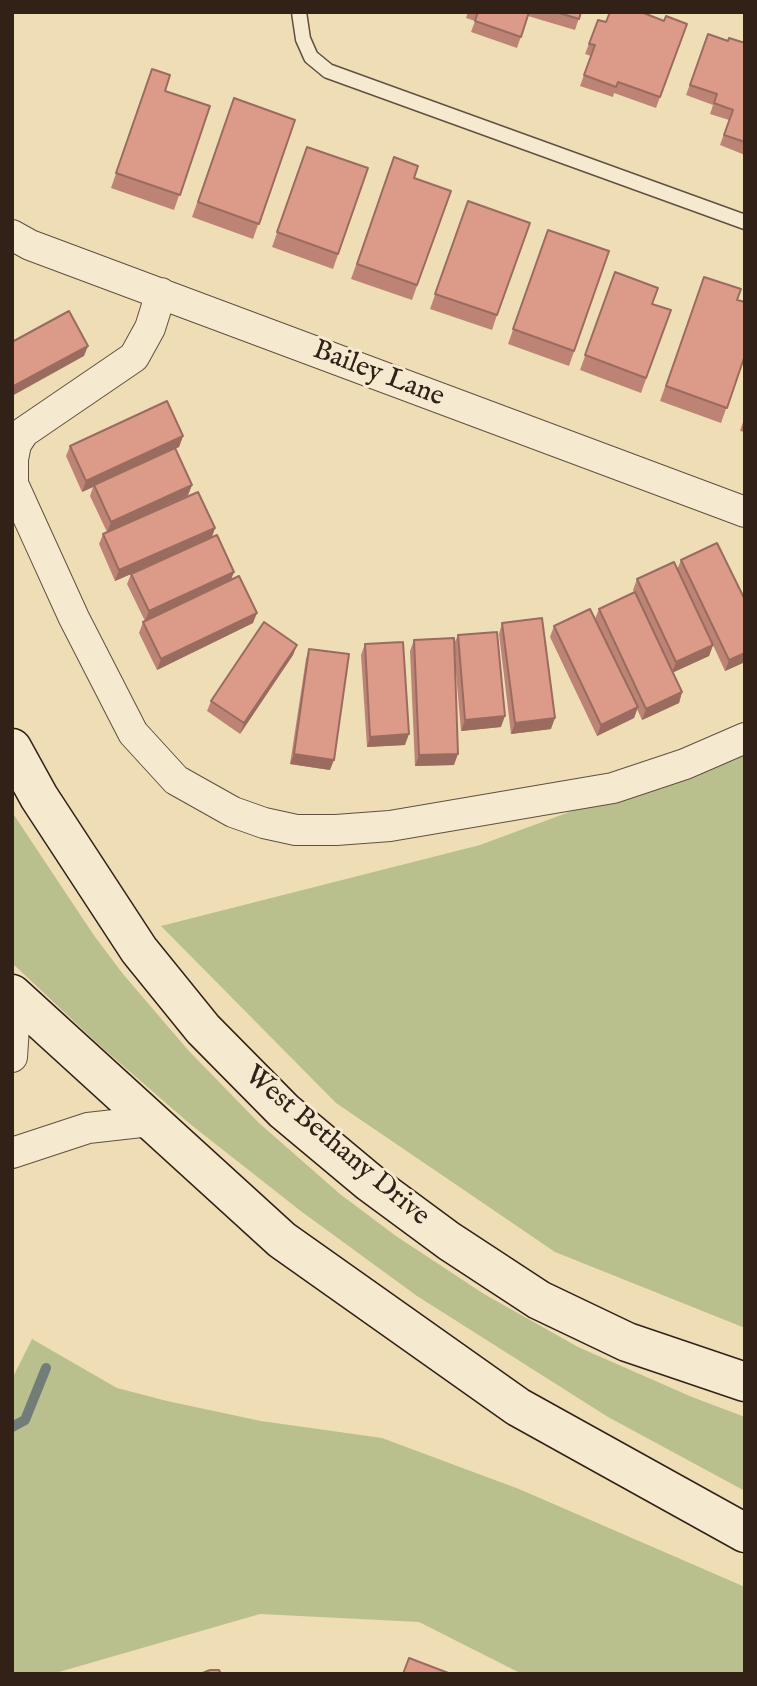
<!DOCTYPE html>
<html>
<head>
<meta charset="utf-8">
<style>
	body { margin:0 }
	#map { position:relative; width:757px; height:1686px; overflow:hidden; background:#efddb6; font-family:"IM FELL English",serif }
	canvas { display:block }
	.frame { position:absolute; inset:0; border:14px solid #312117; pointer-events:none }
</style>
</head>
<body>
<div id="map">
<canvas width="757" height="1686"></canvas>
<div class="frame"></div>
</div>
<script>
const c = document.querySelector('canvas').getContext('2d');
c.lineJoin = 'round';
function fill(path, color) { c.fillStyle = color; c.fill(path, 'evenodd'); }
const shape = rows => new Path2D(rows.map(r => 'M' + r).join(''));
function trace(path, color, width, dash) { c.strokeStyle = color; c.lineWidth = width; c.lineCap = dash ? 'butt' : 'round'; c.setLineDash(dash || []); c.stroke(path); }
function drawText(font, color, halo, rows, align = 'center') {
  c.font = font + ' "IM FELL English",serif'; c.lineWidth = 6; c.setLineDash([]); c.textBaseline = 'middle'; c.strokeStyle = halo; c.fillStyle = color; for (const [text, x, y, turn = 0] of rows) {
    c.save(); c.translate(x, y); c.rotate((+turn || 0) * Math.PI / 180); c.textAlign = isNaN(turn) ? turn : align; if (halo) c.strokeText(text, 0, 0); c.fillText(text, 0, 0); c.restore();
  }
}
fill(shape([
	[745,747,745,1328,555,1252,336,1103,161,926,480,845],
	[12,812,93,934,123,974,188,1050,259,1123,340,1194,396,1236,484,1294,578,1347,692,1397,745,1417,745,1491,608,1417,417,1296,302,1212,190,1124,98,1044,12,963],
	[32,1339,117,1388,167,1401,261,1421,382,1438,519,1489,745,1587,745,1674,522,1674,419,1622,260,1614,52,1674,12,1674,12,1379]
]), '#bac08d');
trace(shape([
	[12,1427,25,1420,46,1368]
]), '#727d77', 10);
const lane = shape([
	[299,12,303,39,311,57,328,71,745,222]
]);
const street = shape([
	[12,235,30,245,745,512],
	[161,293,150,328,134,357,24,432,16,444,13,459,13,484,74,618,133,733,176,780,233,812,264,823,296,830,336,830,390,826,613,788,685,764,745,738],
	[12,1057,16,998],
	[12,1153,88,1128,150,1121]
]);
const secondary = shape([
	[12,748,39,797,139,950,203,1029,284,1111,369,1182,449,1241,539,1300,627,1342,745,1382],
	[12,994,282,1240,518,1407,745,1533]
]);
trace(lane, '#60503f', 17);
trace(street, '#60503f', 32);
trace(secondary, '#312117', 41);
trace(lane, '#f5e9d0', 14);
trace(street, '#f5e9d0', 30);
trace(secondary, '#f5e9d0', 38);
fill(shape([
	[468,12,581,12,575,30,528,16,517,48,471,32,475,21,466,18],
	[598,20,606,22,664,21,687,24,656,108,614,93,613,97,580,86,591,56,585,54],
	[708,34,728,41,745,43,745,155,720,145,729,120,710,114,713,105,686,95],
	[152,69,165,91,210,106,174,210,111,188],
	[234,98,295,120,253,239,192,217],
	[307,147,368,168,333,269,272,247],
	[394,157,414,178,451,191,412,300,351,279],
	[468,201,497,315,492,330,430,309],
	[548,230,609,251,569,366,508,344],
	[615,272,652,304,671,310,641,393,580,370],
	[704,277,737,300,745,355,721,423,660,401],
	[745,416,745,432,740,431],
	[183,436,179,447,175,449,192,485,188,495,215,528,212,537,234,572,231,579,253,623,157,670,139,633,143,622,145,621,127,584,131,574,115,581,99,544,103,534,107,532,90,496,93,487,82,492,66,456,70,446],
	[681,560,745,600,745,662,725,671,713,645,709,656,673,672,682,692,679,703,642,720,637,709,634,718,597,736,550,637,554,626,595,619,599,609,634,592,633,590,637,579,677,570],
	[502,623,551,729,511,734,499,634],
	[458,635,501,727,461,731,455,661,454,765,415,766,410,651,414,640,454,644],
	[365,644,405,745,367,747,361,655],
	[297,645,293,655,240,734,207,711,211,701],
	[309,649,330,770,290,764,306,659]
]), '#bd8475');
fill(shape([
	[88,346,84,356,12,396,12,387],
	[183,436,179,447,95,486,94,485,93,487,82,492,86,481],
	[192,485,188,495,107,532,111,522],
	[215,528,211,539,115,581,119,570],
	[234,572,230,582,145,621,149,611],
	[257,613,253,623,157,670,161,659],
	[297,645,293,655,240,734,244,723],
	[713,645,709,656,672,673,676,662],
	[745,653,745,662,725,671,729,660],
	[682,692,679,703,642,720,646,709],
	[638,707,634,718,597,736,601,725],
	[505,716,501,727,461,731,465,720],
	[555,718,551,729,511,734,515,723],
	[409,734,405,745,367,747,370,737],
	[294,754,334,760,330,770,290,764],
	[458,754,454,765,415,766,419,755]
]), '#9a6c5f');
const building = shape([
	[478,12,529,12,521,37,475,21,478,12],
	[556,12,581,12,579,19,556,12],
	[610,12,641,12,664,21,666,16,687,24,660,97,618,82,616,87,584,75,595,45,589,44,598,20,606,22,610,12],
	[708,34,728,41,729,38,745,43,745,142,724,135,733,110,714,103,717,94,690,85,708,34],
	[152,69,170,75,165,91,210,106,180,195,116,173,152,69],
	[234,98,295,120,259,224,198,202,234,98],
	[307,147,368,168,338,254,277,232,307,147],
	[394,157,418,166,414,178,451,191,417,285,357,264,394,157],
	[468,201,530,223,497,315,435,294,468,201],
	[548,230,609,251,574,351,513,329,548,230],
	[615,272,658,288,652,304,671,310,646,378,585,355,615,272],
	[704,277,741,289,737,300,745,302,745,355,727,408,666,386,704,277],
	[69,311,88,346,12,387,12,342,69,311],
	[167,401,183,436,86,481,70,446,167,401],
	[175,448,192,485,111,522,94,485,175,448],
	[198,492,215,528,119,570,103,534,198,492],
	[217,535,234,572,149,611,131,574,217,535],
	[717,543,745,600,745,653,729,660,681,560,717,543],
	[674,562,713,645,676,662,637,579,674,562],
	[239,576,257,613,161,659,143,622,239,576],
	[635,592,682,692,646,709,599,609,635,592],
	[590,609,638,707,601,725,554,626,590,609],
	[542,618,555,718,515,723,502,623,542,618],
	[264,622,297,645,244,723,211,701,264,622],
	[497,632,505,716,465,720,458,635,497,632],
	[454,638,458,754,419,755,414,640,454,638],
	[403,642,409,734,370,737,365,644,403,642],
	[309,649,349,654,334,760,294,754,309,649],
	[409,1658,451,1674,403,1674,409,1658],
	[210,1670,219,1670,221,1674,200,1674,210,1670]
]);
fill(building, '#dc9a88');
trace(building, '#9a6c5f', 2);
drawText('28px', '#312117', '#f5e9d0', [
	["Bailey Lane",378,375,21],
	["West Bethany Drive",336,1147,40]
]);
</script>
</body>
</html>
